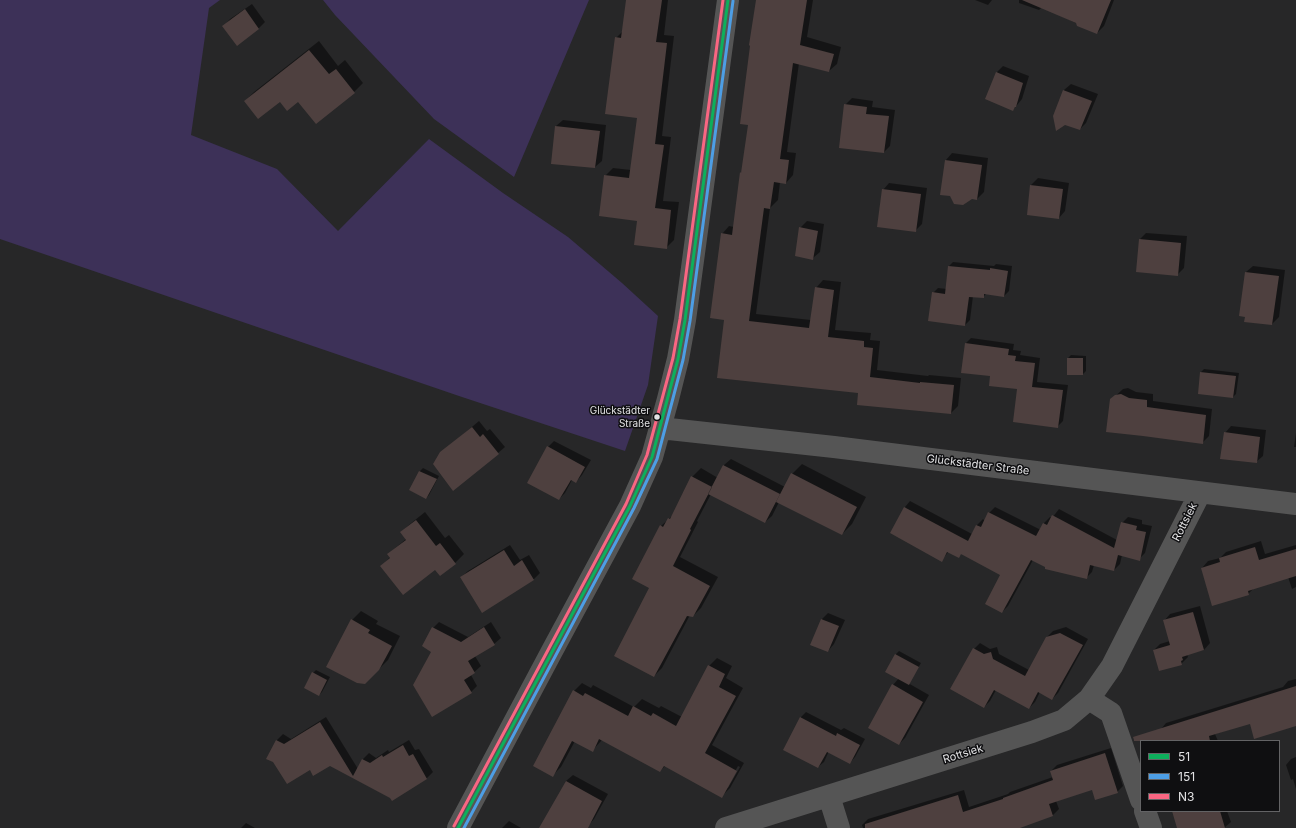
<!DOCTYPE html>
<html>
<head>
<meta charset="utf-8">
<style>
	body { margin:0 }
	#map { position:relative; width:1296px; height:828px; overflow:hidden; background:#272728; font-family:Inter,sans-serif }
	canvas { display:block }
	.legend { position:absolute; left:1140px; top:740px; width:140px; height:72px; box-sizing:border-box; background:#0f0f11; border:1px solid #636365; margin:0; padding:5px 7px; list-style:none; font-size:12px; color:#e2e2e4 }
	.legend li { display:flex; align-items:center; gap:8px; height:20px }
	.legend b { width:20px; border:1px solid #636365 }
</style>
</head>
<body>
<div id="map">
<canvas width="1296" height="828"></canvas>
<ul class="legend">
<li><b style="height:5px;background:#0daf5c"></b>51</li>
<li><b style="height:5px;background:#4d9ee5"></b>151</li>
<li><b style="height:5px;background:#fa6682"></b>N3</li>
</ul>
</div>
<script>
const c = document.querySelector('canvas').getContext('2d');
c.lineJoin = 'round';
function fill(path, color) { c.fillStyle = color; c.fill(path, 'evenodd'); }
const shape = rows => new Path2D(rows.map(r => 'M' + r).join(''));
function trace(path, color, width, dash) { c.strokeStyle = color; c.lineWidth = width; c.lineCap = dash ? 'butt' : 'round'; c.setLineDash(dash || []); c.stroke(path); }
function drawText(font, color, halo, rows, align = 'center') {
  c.font = font + ' Inter,sans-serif'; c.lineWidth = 3; c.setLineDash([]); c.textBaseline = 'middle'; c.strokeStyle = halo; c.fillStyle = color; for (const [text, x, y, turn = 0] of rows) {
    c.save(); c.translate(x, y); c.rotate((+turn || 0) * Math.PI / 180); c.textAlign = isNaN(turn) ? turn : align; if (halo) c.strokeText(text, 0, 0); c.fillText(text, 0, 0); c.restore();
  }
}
fill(shape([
	[0,0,220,0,209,8,191,135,277,169,338,231,429,139,503,193,568,237,622,283,658,316,648,385,625,451,459,396,0,239],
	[323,0,589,0,514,177,434,119,335,15]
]), '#3d3158');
fill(shape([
	[627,0,668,0,664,35,674,36,662,136,671,137,663,201,679,202,674,240,666,248,638,220,605,176,613,168,631,170,638,117,616,38,623,31],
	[757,0,813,0,807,37,841,47,837,64,829,71,799,63,787,152,796,153,793,175,786,183,780,182,778,200,770,208,756,314,811,320,816,288,823,280,841,282,835,330,871,333,870,340,880,341,877,370,928,376,929,375,961,378,958,406,951,413,859,392,725,319,722,234,729,226,734,227,741,173,742,171,749,124],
	[975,0,992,0,988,5],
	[1019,0,1114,0,1104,26,1097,33,1042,7,1039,10,1019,3],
	[252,4,265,22,259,28,237,44,224,26,230,19],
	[319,41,338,66,345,60,363,83,354,92,298,101,245,101,254,92],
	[1003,66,1029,76,1022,99,1013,110,997,72],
	[1071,84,1098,94,1086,123,1080,129,1054,116,1064,90],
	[852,98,873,101,872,107,895,110,890,146,884,152,845,105],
	[563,120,606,125,602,161,595,167,552,163,556,126],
	[952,153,988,158,984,192,977,199,941,194,946,160],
	[1038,178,1069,183,1065,211,1059,218,1028,214,1031,185],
	[889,183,927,188,922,224,915,231,883,190],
	[807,221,824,224,820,252,813,258,800,228],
	[1146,233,1187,236,1184,268,1177,275,1140,239],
	[953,262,994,266,996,264,1012,266,1009,291,1004,296,987,293,983,297,973,296,970,320,965,325,933,293,938,288,947,289,949,266],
	[1253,266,1285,270,1279,317,1272,324,1246,272],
	[971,338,1014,344,1013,350,1021,351,1020,355,1040,358,1037,382,1068,385,1063,421,1058,426,1018,388,991,376,966,343],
	[1071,355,1086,356,1086,371,1083,374,1068,358],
	[1204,369,1239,373,1236,394,1233,397,1199,393,1201,372],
	[1128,388,1136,392,1153,394,1153,401,1212,409,1209,436,1202,443,1111,400,1123,389],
	[479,421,487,431,490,429,505,447,498,453,441,453],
	[1231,426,1266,430,1263,456,1256,462,1225,433],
	[1296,433,1296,447,1294,447],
	[554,441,591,460,582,475,576,482,572,480,565,493,559,499,548,447],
	[731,459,785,487,792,474,802,464,866,497,852,524,842,534,779,502,772,516,765,522,711,494,697,521,698,522,680,557,718,577,701,608,693,616,690,615,662,668,654,676,651,588,661,526,673,515,692,477,701,468,718,478,724,465],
	[423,468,439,476,429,495,426,498,410,490,420,471],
	[910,501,972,534,977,525,983,519,985,521,989,513,995,507,1041,530,1044,523,1050,517,1052,518,1059,509,1117,540,1122,523,1128,517,1142,520,1142,524,1152,526,1145,553,1139,559,1122,555,1120,564,1114,570,1094,565,1092,572,1086,578,1033,560,1008,606,1002,612,1002,575,961,553,949,551,942,560,905,507],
	[425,512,445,538,449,535,464,554,455,563,435,569,382,566,390,557,388,554,406,539,401,532,410,524],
	[1261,541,1265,554,1296,545,1296,587,1292,589,1288,577,1255,587,1248,594,1202,568,1208,561,1220,558,1226,552],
	[510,545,520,560,529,555,540,573,534,579,461,577,468,571],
	[1200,606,1210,643,1204,650,1187,654,1188,657,1181,664,1154,650,1160,644,1170,641,1164,621,1170,614],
	[361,611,378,621,376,624,400,636,388,660,365,683,352,620],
	[828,613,845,620,834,644,828,651,812,644,822,619],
	[439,622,468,637,491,622,501,638,494,644,475,656,481,666,471,675,477,686,471,692,433,651,433,628],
	[1066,627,1088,639,1058,693,1052,699,1040,692,1035,702,1029,708,996,690,990,701,984,707,974,649,980,643,990,649,997,647,999,654,1029,670,1047,637,1053,631],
	[899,651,921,663,911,680,908,683,929,695,905,738,899,744,893,685,899,678,886,671,896,654],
	[717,658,732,666,726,678,743,688,712,745,744,763,730,788,722,796,665,766,660,771,602,740,592,751,575,741,561,767,553,775,574,691,582,683,591,688,593,685,634,707,642,699,659,708,661,706,682,717,709,666],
	[738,766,740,767,728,788,726,788],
	[316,670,330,677,322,692,319,695,313,673],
	[1296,679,1296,723,1250,723,1215,734,1218,741,1164,741,1161,729,1166,723,1283,687,1288,681],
	[806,712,841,730,844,728,865,739,855,757,850,763,829,751,824,762,818,767,784,749,801,717],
	[326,717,358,769,363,759,369,753,376,758,388,750,389,752,409,740,415,750,419,749,433,772,427,778,392,800,391,798,330,765,310,769,274,761,268,758,277,740,283,734,291,739],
	[1111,748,1123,786,1117,792,1093,789,1056,801,1059,809,1053,815,1017,828,863,828,862,825,868,819,964,790,969,807,1008,794,1010,792,1053,777,1051,771,1057,765],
	[1296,757,1296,789,1293,779,1291,780,1286,765,1291,759],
	[573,775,608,794,594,819,588,826,583,828,550,828,566,781],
	[1173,811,1227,811,1231,822,1224,828,1178,828],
	[509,821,521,828,502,828],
	[246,823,255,828,241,828]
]), '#0007');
fill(shape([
	[626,0,662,0,656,42,667,43,655,144,664,145,655,208,671,210,667,249,634,245,637,221,599,216,604,175,629,178,637,118,605,114,615,37,621,38],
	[756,0,807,0,800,45,834,54,829,72,793,63,780,159,789,160,786,184,774,182,770,209,764,208,749,321,809,328,815,287,834,290,828,337,864,341,864,347,873,348,870,377,920,383,920,382,954,385,951,414,857,405,858,393,717,378,724,320,710,318,721,233,732,235,740,172,741,173,748,125,740,124,750,46,749,45],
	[1022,0,1111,0,1097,34,1077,26,1076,23],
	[245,9,259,29,237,46,222,26],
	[309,50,329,74,336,69,355,93,316,124,298,102,287,111,280,102,258,119,244,101],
	[996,72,1023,83,1016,107,1015,107,1013,111,985,99],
	[1063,90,1092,101,1080,130,1065,125,1056,131,1053,116],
	[844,104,867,107,866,114,889,116,884,153,839,148],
	[555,126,600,131,595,168,551,164],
	[945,160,982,165,977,200,972,199,963,205,954,204,950,196,940,195],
	[1030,185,1063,189,1059,219,1027,215],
	[882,189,921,194,916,232,877,227],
	[799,227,818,231,813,260,795,256],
	[1139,239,1181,243,1178,276,1136,272],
	[948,266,990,270,990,268,1008,271,1004,297,984,294,984,298,969,297,965,326,928,321,932,292,945,294],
	[1245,272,1279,276,1272,325,1244,322,1245,317,1239,316],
	[965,343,1009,349,1008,355,1016,356,1015,361,1035,363,1032,387,1063,390,1058,428,1013,422,1017,389,989,386,990,376,961,373],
	[1067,358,1083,358,1083,375,1067,375],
	[1200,372,1236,376,1233,398,1198,394],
	[1121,394,1129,398,1147,400,1147,407,1206,415,1203,444,1143,436,1106,432,1110,399,1115,395],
	[472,427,480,437,483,434,499,454,453,491,433,464,440,452],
	[1224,432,1260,437,1257,463,1220,459],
	[547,446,585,467,576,483,571,480,559,500,527,483],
	[723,465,780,494,765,523,708,494],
	[419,471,437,479,426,499,409,490],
	[791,473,857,507,842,535,776,502],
	[691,476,712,487,690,529,691,530,673,566,710,586,693,617,687,616,654,677,614,656,649,588,632,579,660,525,663,527,668,518,670,519],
	[904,507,968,541,976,525,981,527,988,512,1036,536,1043,523,1047,525,1052,515,1114,548,1121,522,1137,526,1136,530,1146,532,1140,561,1118,555,1114,571,1090,565,1087,579,1045,569,1045,567,1031,560,1002,613,985,604,1000,575,961,554,964,548,959,558,947,552,942,562,890,533],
	[416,520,436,546,440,543,456,564,440,576,435,570,403,595,380,566,390,558,387,554,406,540,400,532],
	[1255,547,1259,560,1296,549,1296,576,1248,591,1249,595,1212,606,1201,568,1220,562,1219,558],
	[504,550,514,566,522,560,534,580,482,613,460,577],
	[1193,612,1204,650,1182,657,1183,660,1181,661,1182,665,1159,671,1153,650,1170,645,1163,620],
	[351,619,370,630,368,633,392,646,379,670,365,684,357,683,326,667],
	[821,619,839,626,828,652,810,645],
	[432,627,461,642,484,627,495,645,468,661,475,673,464,680,472,693,432,717,413,685,431,652,422,646],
	[1060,633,1083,645,1052,700,1038,692,1029,709,994,690,984,708,950,689,973,648,984,654,991,652,993,659,1025,676,1046,637],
	[895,654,919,667,909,685,885,672],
	[708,665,725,674,719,687,736,696,705,753,737,771,722,798,664,766,660,772,599,739,593,752,572,741,553,777,533,766,573,690,583,696,585,693,628,716,633,706,651,716,653,713,676,726],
	[312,672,327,680,319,696,304,688],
	[892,684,923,702,899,745,868,728],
	[1296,686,1296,726,1254,739,1250,724,1209,736,1210,741,1134,741,1134,740,1133,737],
	[800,717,836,736,837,733,860,745,850,764,827,752,818,768,783,750],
	[320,722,353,776,362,759,370,763,382,755,383,757,403,745,409,756,413,754,427,779,392,801,390,798,330,766,313,776,310,770,287,784,273,762,266,759,276,740,284,744],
	[1105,753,1118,793,1095,800,1092,790,1049,804,1053,816,1020,828,865,828,865,824,958,795,963,812,1003,799,1003,798,1053,780,1050,771],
	[566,781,602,801,588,828,539,828],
	[1172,811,1220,811,1225,828,1177,828]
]), '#4e403f');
trace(shape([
	[660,428,834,447,1296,504],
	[1089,699,1111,713,1141,800],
	[829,796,839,828],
	[1145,811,1151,828],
	[458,828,552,651,630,506,652,457,668,399,678,359,685,320,728,0],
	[726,828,1032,732,1064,720,1089,699,1112,666,1200,493]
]), '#555', 22);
trace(shape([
	[458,828,630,506,652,457,678,359,685,320,728,0]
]), '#0daf5c', 3);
trace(shape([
	[464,828,634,508,657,459,683,360,690,321,733,1]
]), '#4d9ee5', 3);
trace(shape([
	[454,826,626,504,647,455,673,358,680,319,723,0]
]), '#fa6682', 3);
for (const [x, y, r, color] of [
	[657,417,3.5,"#e2e2e4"]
]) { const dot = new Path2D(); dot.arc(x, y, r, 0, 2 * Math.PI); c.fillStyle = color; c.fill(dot); trace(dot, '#0f0f11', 1.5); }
drawText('10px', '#e2e2e4', '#0f0f11', [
	["Glückstädter",650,411],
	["Straße",650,424]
], 'right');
drawText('11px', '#e2e2e4', '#0f0f11', [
	["Glückstädter Straße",978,465,7],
	["Rottsiek",1185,522,-63],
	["Rottsiek",963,754,-17]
]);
</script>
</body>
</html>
